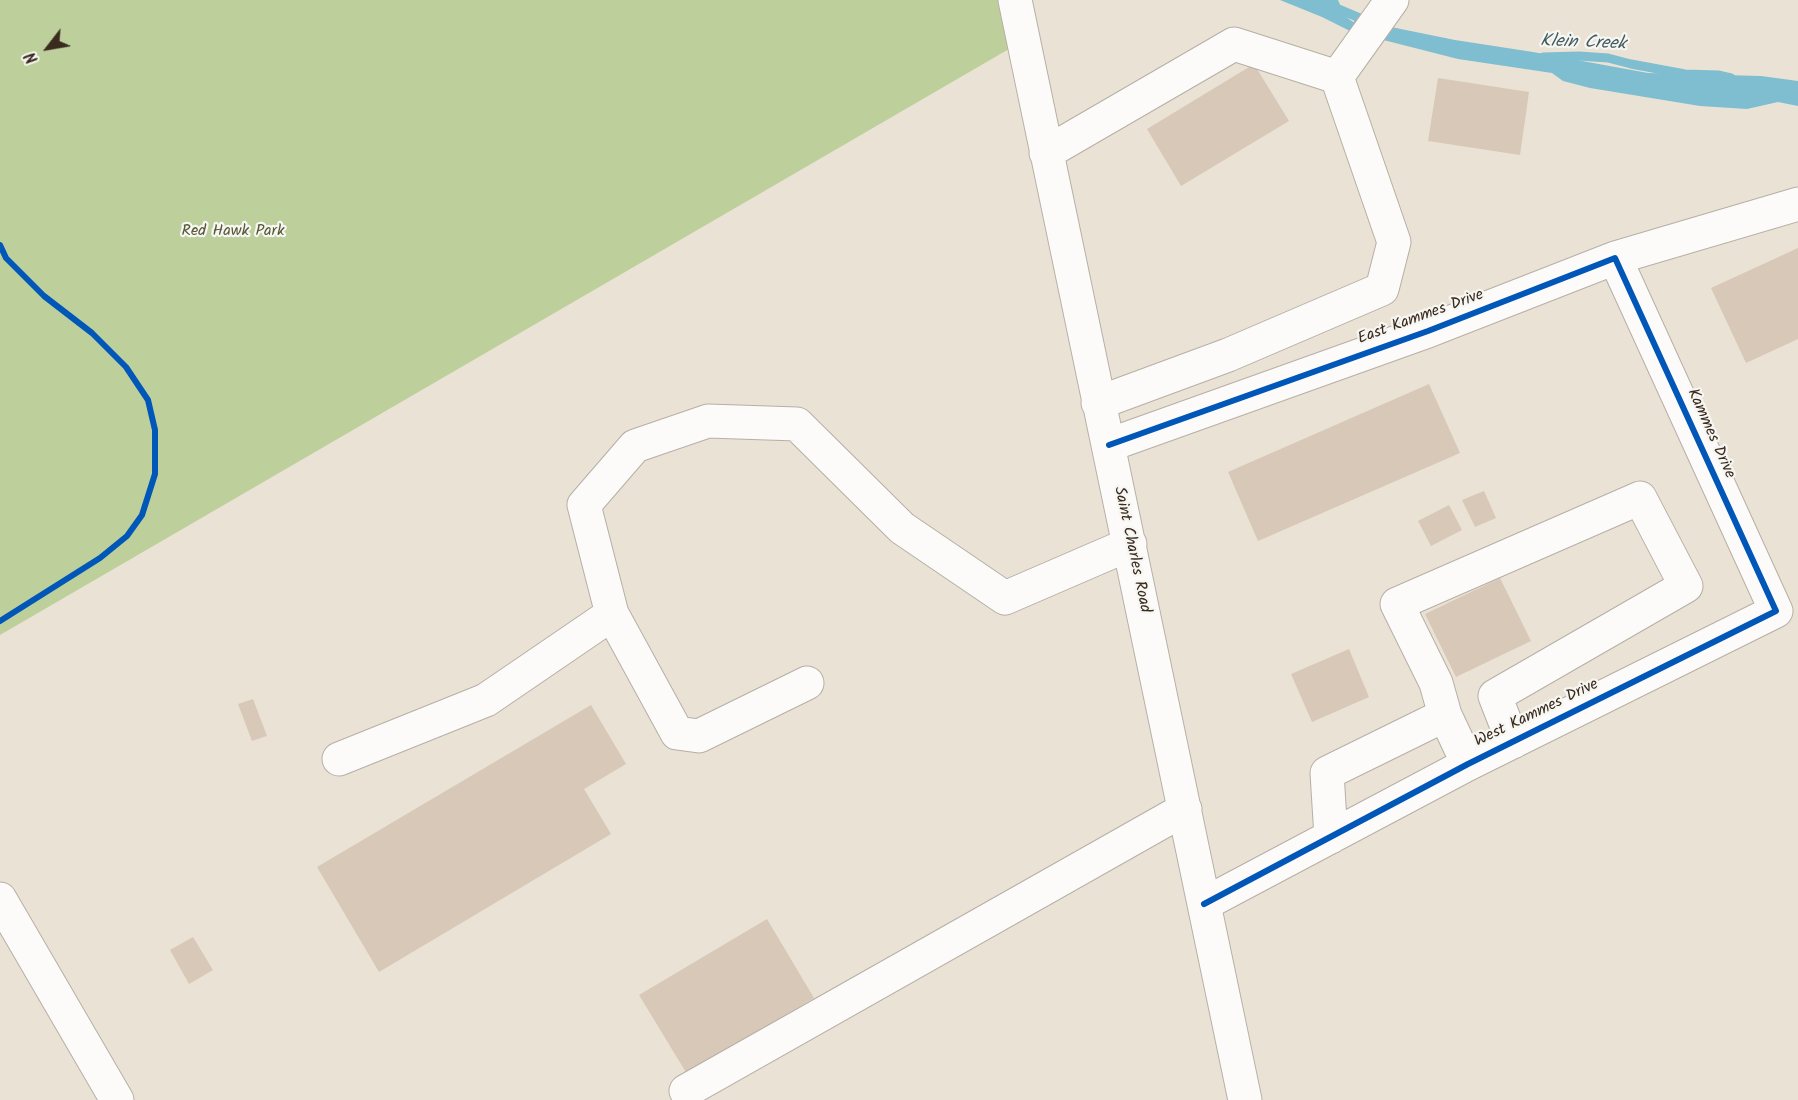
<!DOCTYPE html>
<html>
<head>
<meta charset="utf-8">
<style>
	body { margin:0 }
	#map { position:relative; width:1798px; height:1100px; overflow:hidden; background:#eae2d5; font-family:Kalam,sans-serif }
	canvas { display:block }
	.north { position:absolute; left:18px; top:18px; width:60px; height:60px; -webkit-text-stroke:4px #f6f6f2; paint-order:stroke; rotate:239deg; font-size:16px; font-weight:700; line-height:24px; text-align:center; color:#3b2a1e }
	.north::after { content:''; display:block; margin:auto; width:21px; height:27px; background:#3b2a1e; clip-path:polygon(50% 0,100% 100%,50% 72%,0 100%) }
</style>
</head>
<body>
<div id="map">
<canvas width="1798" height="1100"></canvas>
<div class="north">N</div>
</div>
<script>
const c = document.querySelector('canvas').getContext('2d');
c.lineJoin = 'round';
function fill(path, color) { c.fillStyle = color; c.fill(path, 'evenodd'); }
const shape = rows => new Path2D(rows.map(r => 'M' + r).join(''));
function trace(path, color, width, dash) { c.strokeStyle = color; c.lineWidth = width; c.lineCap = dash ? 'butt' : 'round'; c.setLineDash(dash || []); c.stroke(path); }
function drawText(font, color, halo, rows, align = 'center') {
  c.font = font + ' Kalam,sans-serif'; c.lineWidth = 4.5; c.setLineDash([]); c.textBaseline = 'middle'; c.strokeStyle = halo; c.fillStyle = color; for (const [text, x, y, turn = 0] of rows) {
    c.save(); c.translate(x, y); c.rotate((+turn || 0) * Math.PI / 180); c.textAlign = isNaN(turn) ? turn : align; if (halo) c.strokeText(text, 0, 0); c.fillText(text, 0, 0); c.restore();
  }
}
fill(shape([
	[0,0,1012,0,1021,42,0,635]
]), '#bdd09c');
fill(shape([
	[1280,0,1338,0,1345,16,1353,22,1363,16,1391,27,1455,40,1533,52,1648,73,1761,76,1798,81,1798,106,1778,102,1747,109,1700,106,1590,88,1563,81,1552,73,1458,59,1352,32,1322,17]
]), '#7ebed0');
trace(shape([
	[1322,0,1336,8,1362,19],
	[1543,57,1579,56,1608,58,1631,64,1685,74,1718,75,1731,78]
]), '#7ebed0', 9);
fill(shape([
	[1254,64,1289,121,1181,186,1147,129],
	[1438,78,1529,92,1520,155,1428,141],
	[1798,248,1798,339,1746,363,1711,288],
	[1429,384,1460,453,1258,541,1228,472],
	[1484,491,1496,518,1475,527,1462,500],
	[1449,505,1462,530,1431,546,1418,521],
	[1500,578,1531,641,1456,677,1425,614],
	[1349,649,1369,697,1312,722,1291,674],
	[253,699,267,736,252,741,238,704],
	[591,705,626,764,584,789,611,834,379,972,317,867],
	[767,919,814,998,687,1074,639,995],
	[193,937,213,970,189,984,170,950]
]), '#d8c8b8');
const minor = shape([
	[1015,0,1245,1100],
	[1337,77,1392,0],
	[1046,153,1234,44,1337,77],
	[1615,258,1798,204],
	[1098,403,1228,355,1382,289,1394,242,1337,77],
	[1109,445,1428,331,1615,258,1776,611,1468,764,1204,904],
	[807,683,699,736,677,733,612,614,584,505,635,446,708,421,797,424,902,528,1005,598,1130,544],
	[339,759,486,700,612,614],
	[1468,764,1445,715,1436,683,1397,604,1640,498,1686,586,1495,696,1513,742],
	[1331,837,1327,773,1445,715],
	[0,899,117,1100],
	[686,1091,1185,809]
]);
trace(minor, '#b6afa6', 35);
trace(minor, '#fcfbf9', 33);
trace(shape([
	[0,245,6,258,44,296,92,333,126,367,148,400,155,430,155,474,142,515,127,536,100,558,0,621],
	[1109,445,1428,331,1615,258,1776,611,1468,764,1204,904]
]), '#0057b8', 6);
drawText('16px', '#575736', '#f6f6f2', [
	["Red Hawk Park",233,232]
]);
drawText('16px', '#3b2a1e', '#f6f6f2', [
	["East Kammes Drive",1421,318,-20],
	["Kammes Drive",1710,434,66],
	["Saint Charles Road",1131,550,78],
	["West Kammes Drive",1537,714,-26]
]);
drawText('italic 18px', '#42595c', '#f6f6f2', [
	["Klein Creek",1583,44,2]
]);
</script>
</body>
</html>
